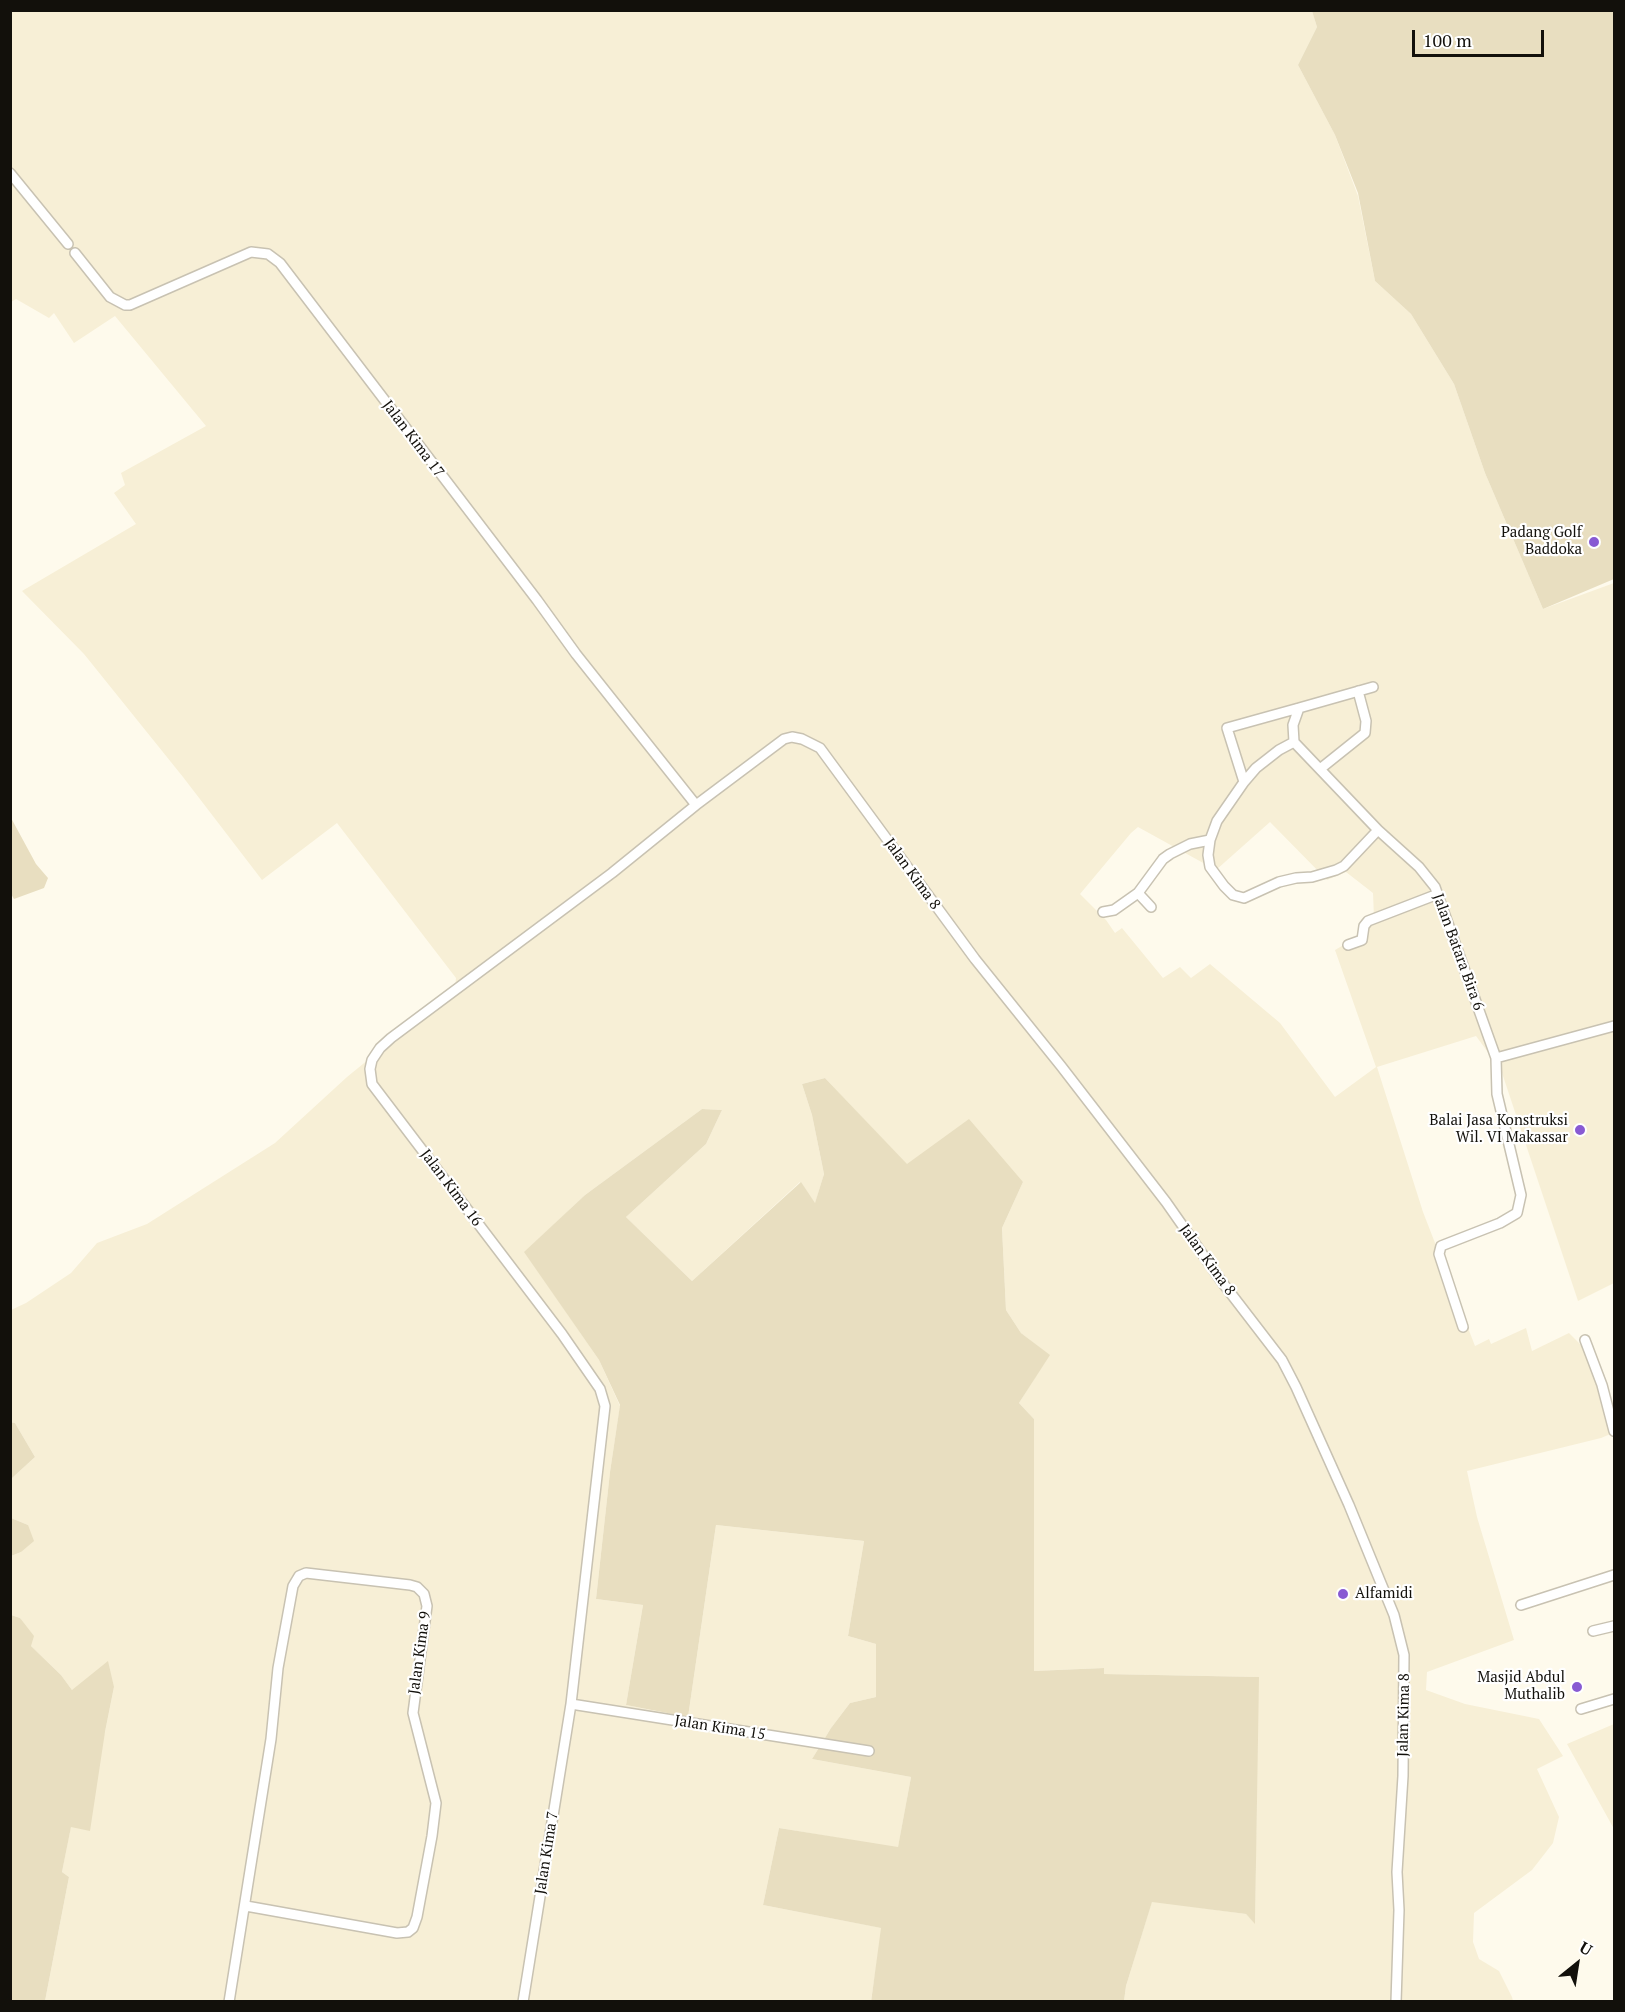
<!DOCTYPE html>
<html>
<head>
<meta charset="utf-8">
<style>
	body { margin:0 }
	#map { position:relative; width:1625px; height:2012px; overflow:hidden; background:#fefaec; font-family:"PT Serif",serif }
	canvas { display:block }
	.frame { position:absolute; inset:0; border:12px solid #12100b; pointer-events:none }
	.north { position:absolute; left:1547px; top:1934px; width:60px; height:60px; -webkit-text-stroke:4px #fff; paint-order:stroke; rotate:30deg; font-size:16px; font-weight:700; line-height:24px; text-align:center; color:#12100b }
	.north::after { content:''; display:block; margin:auto; width:21px; height:27px; background:#12100b; clip-path:polygon(50% 0,100% 100%,50% 72%,0 100%) }
	.scale { position:absolute; left:1412px; top:30px; width:132px; height:27px; box-sizing:border-box; border:3px solid #12100b; border-top:0; padding-left:8px; font-size:18px; line-height:21px; white-space:nowrap; color:#12100b; -webkit-text-stroke:4px #fff; paint-order:stroke }
</style>
</head>
<body>
<div id="map">
<canvas width="1625" height="2012"></canvas>
<div class="frame"></div>
<div class="north">U</div>
<div class="scale">100 m</div>
</div>
<script>
const c = document.querySelector('canvas').getContext('2d');
c.lineJoin = 'round';
function fill(path, color) { c.fillStyle = color; c.fill(path, 'evenodd'); }
const shape = rows => new Path2D(rows.map(r => 'M' + r).join(''));
function trace(path, color, width, dash) { c.strokeStyle = color; c.lineWidth = width; c.lineCap = dash ? 'butt' : 'round'; c.setLineDash(dash || []); c.stroke(path); }
function drawText(font, color, halo, rows, align = 'center') {
  c.font = font + ' "PT Serif",serif'; c.lineWidth = 4.5; c.setLineDash([]); c.textBaseline = 'middle'; c.strokeStyle = halo; c.fillStyle = color; for (const [text, x, y, turn = 0] of rows) {
    c.save(); c.translate(x, y); c.rotate((+turn || 0) * Math.PI / 180); c.textAlign = isNaN(turn) ? turn : align; if (halo) c.strokeText(text, 0, 0); c.fillText(text, 0, 0); c.restore();
  }
}
fill(shape([
	[11,11,1312,11,1317,27,1298,65,1335,135,1358,196,1375,281,1411,314,1454,384,1485,473,1543,609,1614,583,1614,1283,1578,1301,1501,1070,1476,1036,1377,1067,1423,1212,1475,1346,1489,1339,1491,1344,1526,1328,1532,1351,1569,1333,1590,1354,1613,1433,1601,1438,1467,1471,1477,1517,1514,1640,1427,1672,1426,1690,1465,1704,1539,1719,1563,1756,1537,1769,1559,1817,1553,1843,1532,1870,1474,1913,1473,1942,1479,1959,1499,1971,1512,1997,1513,2001,1124,2001,1126,1986,1152,1901,1246,1914,1255,1923,1258,1677,1103,1674,1103,1668,1034,1671,1034,1419,1019,1403,1049,1355,1021,1333,1006,1310,1002,1228,1023,1182,907,1165,825,1078,802,1084,812,1115,824,1174,815,1204,800,1182,692,1281,626,1217,706,1144,722,1110,702,1109,585,1195,525,1252,599,1360,620,1406,610,1472,596,1599,643,1605,626,1705,688,1717,716,1525,864,1541,848,1636,876,1644,876,1697,850,1703,831,1728,812,1759,911,1777,898,1848,779,1828,763,1905,882,1928,871,2001,45,2001,69,1877,62,1872,71,1826,105,1732,114,1687,72,1690,61,1675,31,1646,20,1618,11,1615,12,1572,11,1556,21,1552,28,1525,11,1518,11,1479,35,1457,15,1423,11,1422,11,1310,26,1303,71,1273,97,1243,147,1224,275,1143,347,1077,455,989,456,978,337,823,262,880,183,777,84,654,22,591,136,524,114,493,125,485,121,473,206,426,115,316,74,343,54,313,49,318,16,299,11,302],
	[1270,822,1327,880,1346,872,1373,893,1374,918,1359,928,1361,935,1335,950,1376,1067,1335,1097,1280,1023,1210,964,1191,978,1180,967,1163,978,1122,928,1115,933,1106,920,1080,894,1131,833,1138,827,1216,870],
	[1614,1724,1614,1829,1567,1744]
]), '#f7efd6');
fill(shape([
	[1312,11,1614,11,1614,579,1543,609,1485,473,1454,384,1411,314,1375,281,1358,193,1335,135,1298,65,1317,27],
	[10,816,36,864,48,878,44,888,14,899,10,892],
	[825,1078,907,1164,969,1119,1023,1182,1002,1228,1006,1310,1021,1333,1050,1355,1019,1403,1034,1419,1034,1671,1104,1668,1104,1674,1259,1677,1255,1924,1246,1914,1152,1902,1126,1986,1124,2001,871,2002,881,1928,763,1905,779,1828,898,1847,911,1777,812,1759,831,1728,850,1703,876,1697,876,1644,848,1636,864,1541,716,1525,688,1717,626,1705,643,1605,596,1599,610,1472,620,1405,599,1360,524,1252,585,1195,702,1109,722,1110,706,1144,626,1217,692,1281,801,1182,815,1203,824,1174,812,1115,802,1084],
	[10,1422,15,1423,35,1457,11,1479],
	[11,1518,28,1525,34,1541,21,1552,11,1556],
	[11,1615,20,1618,34,1636,31,1646,61,1675,72,1690,108,1661,114,1687,105,1732,90,1831,71,1827,62,1872,69,1877,45,2001,11,2001]
]), '#e8dec0');
const minor = shape([
	[10,173,68,244],
	[75,253,110,297,125,305,130,305,251,252,268,254,280,263,537,600,576,654,696,805],
	[1294,742,1378,830,1419,867,1435,887,1496,1058,1614,1026],
	[1294,742,1279,750,1256,768,1244,782,1217,821,1210,840,1208,855,1210,867,1224,886,1233,895,1244,898,1279,882,1296,878,1312,877,1336,870,1344,866,1378,830],
	[1294,742,1293,725,1299,708,1373,687],
	[1320,769,1365,733,1366,721,1358,691],
	[1244,782,1227,728,1299,708],
	[1138,893,1151,907],
	[1103,912,1114,910,1138,893,1163,859,1170,854,1190,844,1210,840],
	[1348,945,1362,940,1364,926,1368,921,1438,894],
	[1463,1327,1439,1254,1441,1246,1500,1223,1517,1213,1521,1195,1497,1094,1496,1058],
	[1585,1340,1602,1385,1614,1431],
	[1521,1605,1614,1575],
	[1593,1631,1614,1626],
	[571,1704,869,1751],
	[1581,1709,1614,1699],
	[229,2002,271,1739,278,1668,293,1586,299,1576,306,1573,410,1585,417,1587,424,1594,427,1606,413,1713,436,1803,432,1836,417,1917,413,1928,408,1932,397,1933,246,1906],
	[523,2002,571,1704,605,1406,600,1389,562,1334,372,1084,370,1069,372,1060,380,1048,391,1038,612,873,696,805,784,739,792,737,802,739,820,748,975,959,1061,1066,1166,1202,1222,1282,1282,1360,1296,1387,1349,1505,1394,1615,1404,1655,1403,1776,1397,1872,1399,1910,1396,2002]
]);
trace(minor, '#c8c2b2', 12);
trace(minor, '#fff', 9);
for (const [x, y, r, color] of [
	[1594,542,6,"#885ad3"],
	[1580,1130,6,"#885ad3"],
	[1343,1594,6,"#885ad3"],
	[1577,1687,6,"#885ad3"]
]) { const dot = new Path2D(); dot.arc(x, y, r, 0, 2 * Math.PI); c.fillStyle = color; c.fill(dot); trace(dot, '#fff', 2); }
drawText('15px', '#12100b', '#fff', [
	["Jalan Kima 17",413,439,53],
	["Jalan Kima 8",912,874,54],
	["Jalan Batara Bira 6",1458,952,70],
	["Jalan Kima 16",451,1188,53],
	["Jalan Kima 8",1207,1260,54],
	["Jalan Kima 9",420,1653,-82],
	["Jalan Kima 8",1404,1715,-89],
	["Jalan Kima 15",720,1728,9],
	["Jalan Kima 7",547,1853,-81]
]);
drawText('15px', '#12100b', '#fff', [
	["Padang Golf",1582,533],
	["Baddoka",1582,550],
	["Balai Jasa Konstruksi",1568,1121],
	["Wil. VI Makassar",1568,1138],
	["Alfamidi",1355,1594,"left"],
	["Masjid Abdul",1565,1678],
	["Muthalib",1565,1695]
], 'right');
</script>
</body>
</html>
